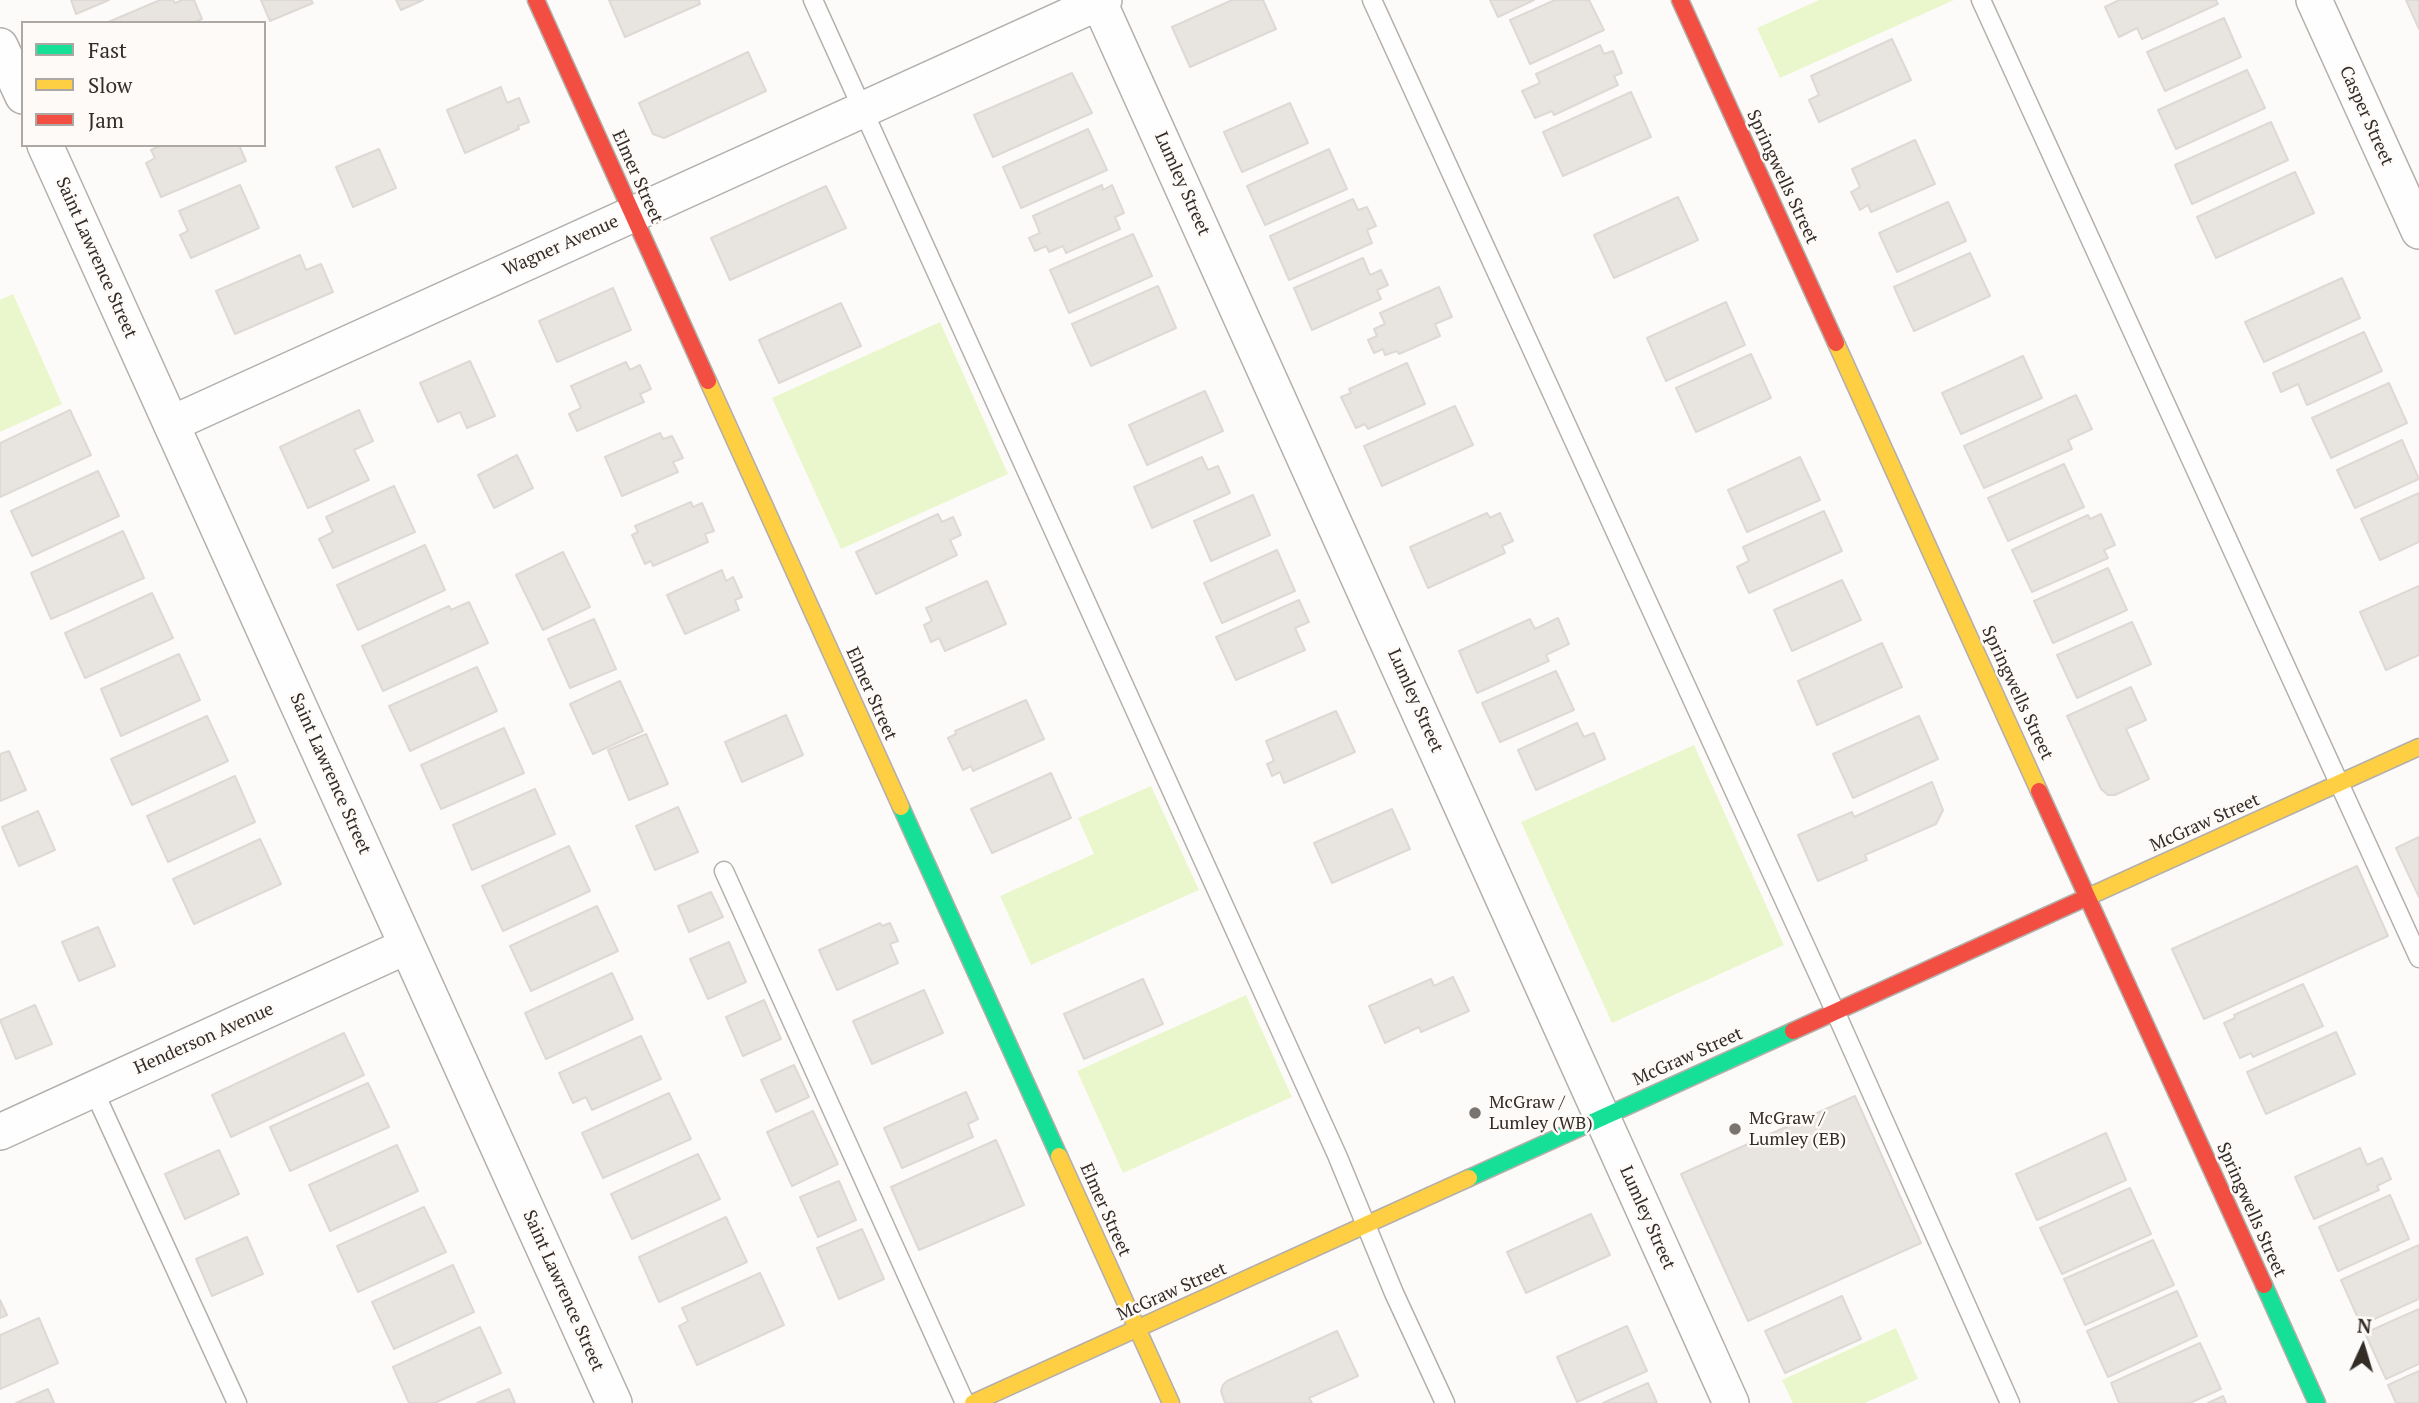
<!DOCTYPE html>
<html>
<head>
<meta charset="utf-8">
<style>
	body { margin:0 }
	#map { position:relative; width:2419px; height:1403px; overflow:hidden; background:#fdfbf9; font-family:"PT Serif",serif }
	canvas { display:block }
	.legend { position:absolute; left:21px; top:21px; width:245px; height:126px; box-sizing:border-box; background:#fefaf8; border:2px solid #ada8a4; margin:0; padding:9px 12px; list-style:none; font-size:21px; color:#332c27 }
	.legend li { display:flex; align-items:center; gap:14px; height:35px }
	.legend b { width:35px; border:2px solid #ada8a4 }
	.north { position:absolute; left:2328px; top:1312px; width:70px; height:70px; -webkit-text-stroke:5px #fefaf8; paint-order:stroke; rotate:4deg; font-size:19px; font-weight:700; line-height:28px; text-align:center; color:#332c27 }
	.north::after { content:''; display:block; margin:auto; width:24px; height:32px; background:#332c27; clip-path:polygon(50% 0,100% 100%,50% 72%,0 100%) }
</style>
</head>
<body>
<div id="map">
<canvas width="2419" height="1403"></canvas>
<ul class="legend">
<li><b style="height:9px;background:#16e098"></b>Fast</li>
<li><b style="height:9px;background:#ffcf43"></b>Slow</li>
<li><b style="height:9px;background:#f24e42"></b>Jam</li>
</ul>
<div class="north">N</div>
</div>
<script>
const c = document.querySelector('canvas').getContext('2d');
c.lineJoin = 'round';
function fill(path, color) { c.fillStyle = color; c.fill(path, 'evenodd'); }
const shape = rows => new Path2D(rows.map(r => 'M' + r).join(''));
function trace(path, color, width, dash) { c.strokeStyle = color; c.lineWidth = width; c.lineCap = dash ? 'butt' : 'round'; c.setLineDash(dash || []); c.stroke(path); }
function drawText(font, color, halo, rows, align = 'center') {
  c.font = font + ' "PT Serif",serif'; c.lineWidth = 5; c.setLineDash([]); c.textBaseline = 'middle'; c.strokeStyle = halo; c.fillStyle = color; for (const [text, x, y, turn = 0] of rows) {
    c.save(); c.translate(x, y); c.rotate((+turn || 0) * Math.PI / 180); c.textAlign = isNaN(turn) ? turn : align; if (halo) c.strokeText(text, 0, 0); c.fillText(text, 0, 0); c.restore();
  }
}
fill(shape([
	[1819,0,1954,0,1780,78,1757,28],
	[13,294,62,404,0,432,0,300],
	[940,322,1008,474,841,549,772,398],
	[1694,745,1784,945,1612,1023,1521,822],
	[1151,786,1199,890,1031,965,1000,896,1094,854,1078,818],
	[1246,995,1292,1097,1123,1173,1077,1071],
	[1896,1328,1918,1379,1865,1403,1793,1403,1782,1380]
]), '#eaf7cc');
const building = shape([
	[71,0,109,0,76,14,71,0],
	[160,0,173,0,175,3,182,0,194,0,202,19,193,23,106,23,160,0],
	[261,0,311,0,313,3,270,21,261,0],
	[396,0,423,0,401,10,396,0],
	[609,0,699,0,700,4,625,37,609,0],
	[1232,0,1263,0,1276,29,1190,67,1172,27,1232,0],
	[1490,0,1534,0,1498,17,1490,0],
	[1555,0,1589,0,1604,30,1530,64,1510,20,1555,0],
	[2119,0,2216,0,2218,4,2142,39,2137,28,2119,37,2105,7,2119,0],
	[2406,0,2419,0,2419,29,2406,0],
	[2224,18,2241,57,2165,91,2147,52,2224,18],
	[1892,39,1911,80,1819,122,1809,100,1819,95,1811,76,1892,39],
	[1600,45,1604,54,1613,51,1622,73,1614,76,1618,85,1554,115,1552,111,1535,118,1522,91,1540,83,1536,74,1600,45],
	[748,52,766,91,664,138,653,134,639,103,748,52],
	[2247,70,2265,108,2176,149,2158,110,2247,70],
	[1072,73,1092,113,993,157,974,115,1072,73],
	[501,87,507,103,519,98,529,122,518,126,519,129,465,153,447,110,501,87],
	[1631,92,1651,137,1563,176,1543,132,1631,92],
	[1290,103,1308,143,1242,172,1224,132,1290,103],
	[2271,122,2288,160,2192,204,2175,165,2271,122],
	[1088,129,1107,170,1021,208,1003,167,1088,129],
	[1915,140,1935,184,1871,212,1868,205,1860,210,1851,192,1860,187,1852,169,1915,140],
	[162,145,239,145,246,161,161,197,146,163,155,158,151,150,162,145],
	[379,149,396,188,353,207,336,167,379,149],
	[1329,149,1347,189,1265,225,1247,186,1329,149],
	[2295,172,2314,213,2216,258,2197,217,2295,172],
	[240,185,259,228,191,258,180,235,188,231,179,211,240,185],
	[1102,185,1103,190,1112,185,1124,213,1115,217,1120,229,1066,253,1063,246,1049,252,1046,246,1035,251,1029,238,1040,233,1033,216,1102,185],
	[826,186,846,228,730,280,711,238,826,186],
	[1678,197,1698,240,1614,278,1594,235,1678,197],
	[1353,199,1358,210,1367,207,1376,226,1367,230,1372,243,1289,280,1270,236,1353,199],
	[1948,202,1966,241,1897,272,1879,233,1948,202],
	[1133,234,1152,276,1069,313,1050,270,1133,234],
	[1970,253,1990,296,1914,331,1894,287,1970,253],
	[300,255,306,270,321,264,333,292,235,334,216,291,300,255],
	[1363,258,1370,275,1381,270,1388,285,1377,290,1381,299,1312,330,1294,288,1363,258],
	[2342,278,2360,318,2264,362,2245,322,2342,278],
	[1158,286,1176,328,1091,366,1072,324,1158,286],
	[1439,287,1452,317,1435,324,1440,336,1399,354,1397,351,1385,355,1383,349,1374,353,1368,340,1377,336,1374,329,1385,324,1380,313,1439,287],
	[613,288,631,330,557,362,539,321,613,288],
	[1726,302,1745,345,1666,381,1647,338,1726,302],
	[841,303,861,346,779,383,759,340,841,303],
	[2364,332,2382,371,2307,405,2298,384,2281,392,2273,373,2364,332],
	[1751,354,1771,398,1696,432,1676,388,1751,354],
	[2023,356,2042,398,1961,434,1942,393,2023,356],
	[470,361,495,416,467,428,460,412,438,422,420,383,470,361],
	[626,362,630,370,640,365,651,389,640,394,644,402,577,431,569,414,581,408,571,386,626,362],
	[1407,363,1425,404,1368,429,1365,424,1356,428,1341,397,1351,393,1349,389,1407,363],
	[2389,383,2407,423,2331,458,2312,418,2389,383],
	[1205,391,1223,431,1147,465,1129,425,1205,391],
	[2076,395,2092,429,2068,440,2072,449,1984,488,1964,446,2076,395],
	[1455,406,1473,445,1382,486,1364,446,1455,406],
	[70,410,91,455,0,497,0,443,70,410],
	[359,410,373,441,354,450,369,480,308,508,280,447,359,410],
	[660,433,663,439,672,436,683,458,673,462,678,472,622,496,605,457,660,433],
	[2402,440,2419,479,2355,508,2337,470,2402,440],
	[517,455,533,488,494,508,478,475,517,455],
	[1202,457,1208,470,1218,466,1230,493,1152,528,1134,487,1202,457],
	[1800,457,1820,500,1747,532,1728,490,1800,457],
	[2064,464,2084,507,2008,541,1988,498,2064,464],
	[98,471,119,516,32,556,11,511,98,471],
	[394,486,415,532,333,568,319,539,333,532,326,517,394,486],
	[2419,493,2419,542,2380,560,2361,519,2419,493],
	[1253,495,1270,535,1211,561,1194,521,1253,495],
	[691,502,693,507,702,503,714,531,705,534,708,542,653,566,651,561,645,564,632,535,638,532,635,526,691,502],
	[1824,511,1842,551,1749,593,1737,567,1749,561,1743,547,1824,511],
	[1487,513,1490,518,1500,513,1513,541,1502,546,1505,553,1428,588,1410,547,1487,513],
	[938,514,942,522,953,517,961,535,950,540,957,555,876,594,856,552,938,514],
	[2101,514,2115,545,2104,550,2108,558,2032,592,2012,550,2088,515,2090,519,2101,514],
	[123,531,144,578,51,619,31,573,123,531],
	[425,545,445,590,358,630,337,585,425,545],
	[1277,550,1295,591,1222,623,1204,583,1277,550],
	[563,552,590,607,543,630,516,575,563,552],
	[2108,568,2127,610,2053,643,2034,601,2108,568],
	[722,570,726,581,733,577,742,597,735,600,739,610,685,634,667,595,722,570],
	[1842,580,1861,620,1792,651,1774,610,1842,580],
	[987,581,1006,624,945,651,939,638,931,642,924,625,932,621,926,608,987,581],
	[2419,586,2419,655,2386,670,2360,612,2419,586],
	[152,593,173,638,85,678,65,633,152,593],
	[1299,600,1309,622,1295,628,1305,650,1236,680,1216,637,1299,600],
	[469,602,488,643,383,691,362,646,449,606,451,610,469,602],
	[1558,618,1569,644,1546,655,1549,661,1477,693,1459,651,1530,619,1535,629,1558,618],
	[594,619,616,669,570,688,548,639,594,619],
	[2132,622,2151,664,2077,698,2057,655,2132,622],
	[1882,643,1902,687,1817,725,1798,681,1882,643],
	[179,654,200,700,121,736,101,689,179,654],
	[477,667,497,711,410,751,389,706,477,667],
	[1556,671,1574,710,1500,742,1482,703,1556,671],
	[620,681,643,731,593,754,570,704,620,681],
	[2131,687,2146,720,2126,729,2149,779,2115,795,2108,795,2101,789,2067,716,2131,687],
	[1026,700,1044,739,973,771,971,766,963,770,948,738,956,734,955,731,1026,700],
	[1336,711,1355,752,1284,783,1280,772,1272,776,1267,764,1274,761,1266,741,1336,711],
	[786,715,803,755,742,782,725,742,786,715],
	[207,716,228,761,132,805,111,759,207,716],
	[1919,716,1938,759,1853,798,1833,754,1919,716],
	[1577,723,1584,737,1594,733,1605,759,1536,790,1518,750,1577,723],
	[504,728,524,773,441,809,421,765,504,728],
	[646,734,668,784,629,800,608,750,646,734],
	[9,751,26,790,0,801,0,754,9,751],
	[1051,773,1071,818,992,853,971,809,1051,773],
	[235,776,255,822,168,862,147,816,235,776],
	[1932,782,1943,810,1936,824,1865,855,1867,860,1818,881,1798,835,1852,812,1854,817,1932,782],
	[535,789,555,834,472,870,453,825,535,789],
	[678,807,698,852,655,870,636,826,678,807],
	[1392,809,1410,849,1332,883,1314,843,1392,809],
	[38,811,55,850,19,866,2,827,38,811],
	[2419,837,2419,897,2396,848,2419,837],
	[260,839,281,884,194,924,173,879,260,839],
	[569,846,590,891,503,931,482,886,569,846],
	[2357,866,2388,936,2204,1019,2172,949,2357,866],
	[711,892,723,917,689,932,678,906,711,892],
	[597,906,618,951,531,991,510,946,597,906],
	[880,923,882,926,890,923,898,941,890,944,898,963,837,990,819,950,880,923],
	[98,927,115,966,79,981,62,942,98,927],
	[729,942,746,982,708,999,690,959,729,942],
	[612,973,633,1019,546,1059,525,1013,612,973],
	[1453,977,1469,1011,1421,1032,1419,1027,1385,1043,1369,1006,1431,979,1434,986,1453,977],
	[1143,979,1163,1024,1084,1059,1064,1014,1143,979],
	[2303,984,2323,1026,2253,1057,2251,1053,2240,1058,2224,1023,2235,1018,2234,1015,2303,984],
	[924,990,943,1033,872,1064,853,1021,924,990],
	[764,1000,781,1039,743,1056,726,1017,764,1000],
	[35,1005,52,1044,16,1059,0,1020,35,1005],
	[2336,1032,2355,1074,2266,1114,2247,1072,2336,1032],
	[344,1033,364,1075,231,1137,212,1095,344,1033],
	[641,1036,661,1079,592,1110,586,1097,573,1103,559,1073,641,1036],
	[794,1065,809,1097,776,1112,761,1080,794,1065],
	[368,1083,389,1127,290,1171,270,1127,368,1083],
	[966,1092,978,1119,968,1124,973,1137,902,1168,884,1128,966,1092],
	[669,1093,691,1139,603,1178,582,1133,669,1093],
	[1855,1096,1921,1243,1748,1321,1681,1174,1855,1096],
	[813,1111,838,1164,792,1186,767,1132,813,1111],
	[2106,1133,2126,1180,2037,1220,2016,1174,2106,1133],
	[996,1140,1024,1205,919,1250,891,1187,996,1140],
	[397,1145,418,1191,330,1231,309,1185,397,1145],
	[2360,1148,2367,1165,2382,1158,2391,1179,2377,1186,2379,1190,2314,1219,2295,1177,2360,1148],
	[219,1150,239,1194,185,1219,165,1174,219,1150],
	[698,1154,720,1199,632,1239,611,1194,698,1154],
	[839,1181,856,1220,818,1237,800,1197,839,1181],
	[2130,1188,2151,1234,2062,1274,2040,1228,2130,1188],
	[2390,1195,2409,1239,2338,1271,2319,1227,2390,1195],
	[424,1207,446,1252,358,1292,337,1246,424,1207],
	[1591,1214,1610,1255,1526,1293,1507,1252,1591,1214],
	[726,1217,747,1262,659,1302,639,1257,726,1217],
	[862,1229,884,1279,839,1299,817,1248,862,1229],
	[247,1237,263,1274,212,1296,196,1259,247,1237],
	[2153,1240,2174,1285,2085,1325,2064,1279,2153,1240],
	[2419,1245,2419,1299,2361,1325,2341,1280,2419,1245],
	[453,1265,474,1312,394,1349,372,1302,453,1265],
	[760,1273,784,1325,697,1365,679,1326,688,1321,682,1308,760,1273],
	[2177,1291,2197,1336,2108,1377,2087,1331,2177,1291],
	[1842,1296,1861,1339,1785,1373,1765,1331,1842,1296],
	[0,1300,7,1315,0,1318,0,1300],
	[2419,1309,2419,1364,2386,1379,2365,1333,2419,1309],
	[39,1318,58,1363,0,1389,0,1335,39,1318],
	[1627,1326,1647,1371,1577,1402,1557,1357,1627,1326],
	[480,1327,501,1373,435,1403,409,1403,393,1367,480,1327],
	[1337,1331,1358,1376,1309,1398,1312,1403,1225,1403,1221,1391,1223,1385,1227,1381,1337,1331],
	[2200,1343,2221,1389,2190,1403,2119,1403,2111,1383,2200,1343],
	[2419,1371,2419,1403,2396,1403,2388,1385,2419,1371],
	[1648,1383,1657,1403,1603,1403,1648,1383],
	[48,1389,54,1403,16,1403,48,1389],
	[509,1389,515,1403,477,1403,509,1389],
	[2223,1396,2226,1403,2208,1403,2223,1396]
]);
fill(building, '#e8e4e0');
trace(building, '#ded9d5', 2);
const lane = shape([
	[813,0,1337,1155,1394,1293,1445,1403],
	[1372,0,1835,1011,2010,1403],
	[1981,0,2419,958],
	[724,871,965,1403],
	[93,1089,237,1403]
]);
const street = shape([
	[1098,0,1731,1403],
	[2314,0,2419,231],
	[0,46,23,96],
	[45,145,614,1403],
	[171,424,1104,0],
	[0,1132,407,946]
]);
const fast = shape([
	[901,807,1059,1156],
	[1469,1178,1793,1031],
	[2264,1285,2317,1403]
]);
const slow = shape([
	[1836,343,2039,791],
	[708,381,901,807],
	[2081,900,2419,747],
	[1059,1156,1171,1403],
	[973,1403,1469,1178]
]);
const jam = shape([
	[536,0,708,381],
	[1680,0,1836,343],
	[2039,791,2264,1285],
	[1793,1031,2081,900]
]);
trace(lane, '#b3afab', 21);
trace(street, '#b3afab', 38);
trace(fast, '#b3afab', 19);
trace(slow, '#b3afab', 19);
trace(jam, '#b3afab', 19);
trace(lane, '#fffefe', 18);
trace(street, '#fffefe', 35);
trace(fast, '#16e098', 16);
trace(slow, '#ffcf43', 16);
trace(jam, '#f24e42', 16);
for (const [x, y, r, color] of [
	[1475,1113,7,"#7a7470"],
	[1735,1129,7,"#7a7470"]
]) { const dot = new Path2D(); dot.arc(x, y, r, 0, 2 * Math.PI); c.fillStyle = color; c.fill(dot); trace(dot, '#fefaf8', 2.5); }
drawText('18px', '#332c27', '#fefaf8', [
	["Casper Street",2366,116,66],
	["Elmer Street",637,177,66],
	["Springwells Street",1782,177,65],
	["Lumley Street",1182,184,66],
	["Wagner Avenue",561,246,-24],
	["Saint Lawrence Street",96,258,66],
	["Springwells Street",2017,693,65],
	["Elmer Street",871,694,66],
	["Lumley Street",1415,701,66],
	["Saint Lawrence Street",330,774,66],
	["McGraw Street",2205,823,-24],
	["Henderson Avenue",204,1039,-24],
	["McGraw Street",1688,1057,-24],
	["Elmer Street",1105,1210,66],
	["Springwells Street",2251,1210,66],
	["Lumley Street",1647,1218,66],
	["Saint Lawrence Street",563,1291,66],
	["McGraw Street",1172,1292,-24]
]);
drawText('18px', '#332c27', '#fefaf8', [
	["McGraw /",1489,1103],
	["Lumley (WB)",1489,1124],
	["McGraw /",1749,1119],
	["Lumley (EB)",1749,1140]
], 'left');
</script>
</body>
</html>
